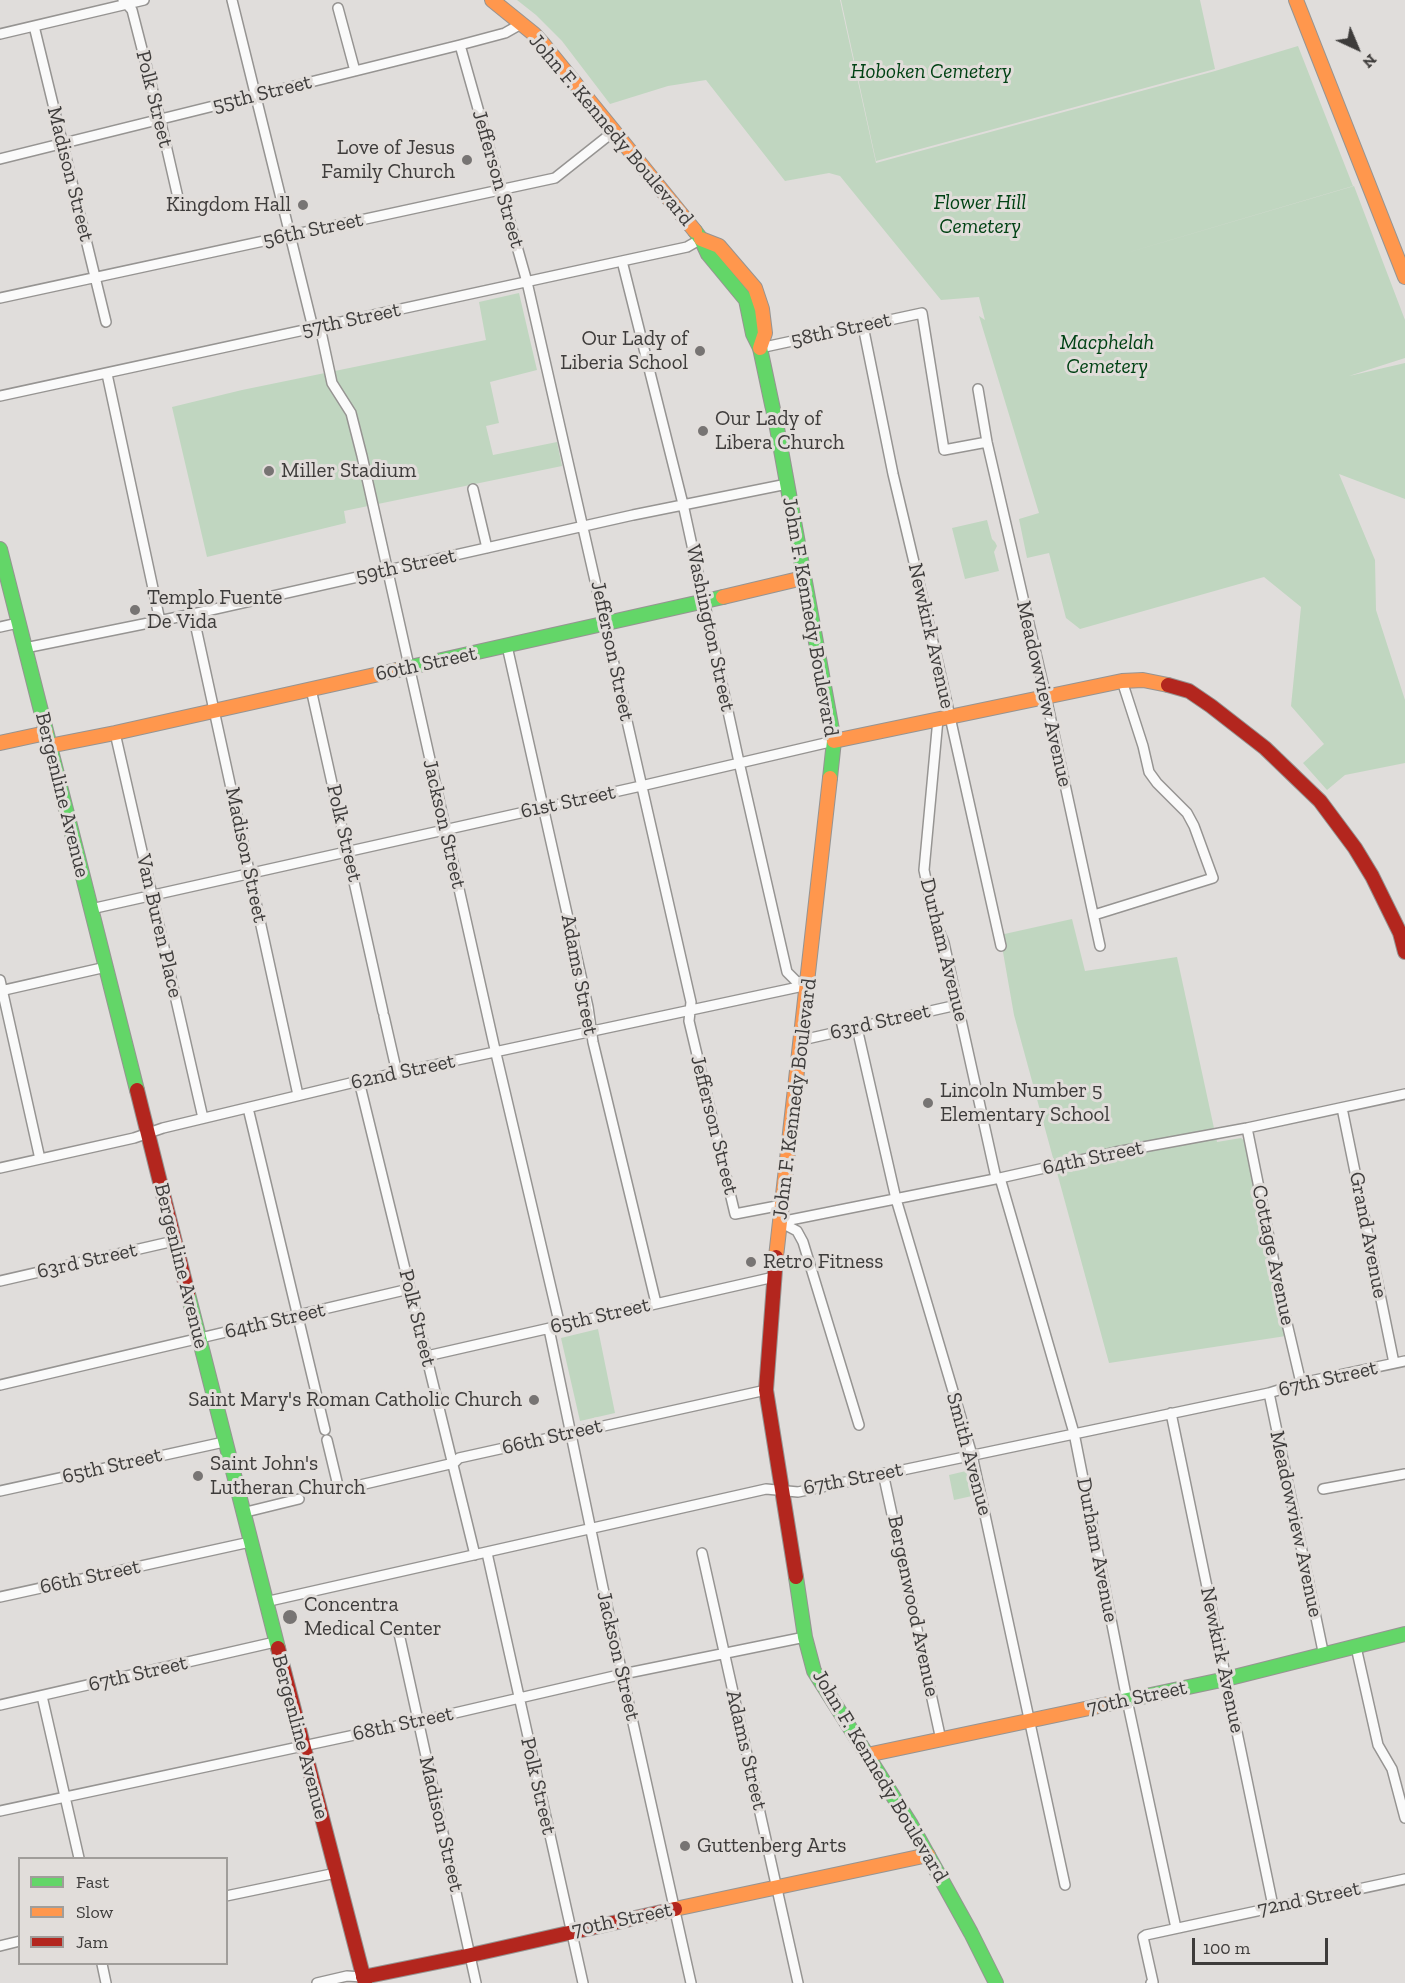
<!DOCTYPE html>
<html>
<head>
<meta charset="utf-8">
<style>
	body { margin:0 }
	#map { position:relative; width:1405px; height:1983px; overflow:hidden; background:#e0dddb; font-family:"Zilla Slab",serif }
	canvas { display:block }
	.legend { position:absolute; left:18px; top:1857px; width:210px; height:108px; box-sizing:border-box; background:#e1ddda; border:2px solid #a09d9a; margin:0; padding:8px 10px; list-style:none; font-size:18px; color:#3e3c3b }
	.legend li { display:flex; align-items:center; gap:12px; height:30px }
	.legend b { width:30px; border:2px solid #a09d9a }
	.north { position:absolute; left:1327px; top:18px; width:60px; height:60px; -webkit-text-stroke:4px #e1ddda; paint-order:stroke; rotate:136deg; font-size:16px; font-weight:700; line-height:24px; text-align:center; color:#3e3c3b }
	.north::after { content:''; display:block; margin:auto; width:21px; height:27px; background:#3e3c3b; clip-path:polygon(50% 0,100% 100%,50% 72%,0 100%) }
	.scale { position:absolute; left:1192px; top:1938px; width:136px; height:27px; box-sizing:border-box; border:3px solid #3e3c3b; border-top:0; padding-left:8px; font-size:18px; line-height:21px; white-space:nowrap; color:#3e3c3b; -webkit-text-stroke:4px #e1ddda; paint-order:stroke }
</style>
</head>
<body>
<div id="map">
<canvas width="1405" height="1983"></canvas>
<ul class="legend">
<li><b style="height:8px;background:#63d668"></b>Fast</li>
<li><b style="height:8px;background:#ff974d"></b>Slow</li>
<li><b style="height:8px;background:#b3261e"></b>Jam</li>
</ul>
<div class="north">N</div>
<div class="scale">100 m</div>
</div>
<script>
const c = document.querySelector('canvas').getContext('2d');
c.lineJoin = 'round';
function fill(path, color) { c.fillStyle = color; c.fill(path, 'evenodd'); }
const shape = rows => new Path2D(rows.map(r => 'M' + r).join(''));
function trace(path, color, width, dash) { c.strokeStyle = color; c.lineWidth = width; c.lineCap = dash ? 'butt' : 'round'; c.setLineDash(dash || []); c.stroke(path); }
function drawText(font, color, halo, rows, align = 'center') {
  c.font = font + ' "Zilla Slab",serif'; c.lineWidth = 6; c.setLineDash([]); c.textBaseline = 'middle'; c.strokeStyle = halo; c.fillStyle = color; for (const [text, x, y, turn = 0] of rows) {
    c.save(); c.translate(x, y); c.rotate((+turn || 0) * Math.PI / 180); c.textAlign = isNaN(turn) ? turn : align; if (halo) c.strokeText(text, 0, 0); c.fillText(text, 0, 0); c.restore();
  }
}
fill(shape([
	[517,0,840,0,876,163,1215,71,1298,46,1353,186,1106,259,1354,186,1405,320,1405,358,1349,376,1405,363,1405,499,1339,474,1375,560,1376,610,1405,700,1405,763,1345,775,1327,790,1303,763,1324,744,1291,706,1301,607,1264,577,1080,629,1066,618,1049,553,1027,558,1019,519,1039,513,979,316,985,320,979,297,941,300,840,176,829,173,785,181,706,80,668,86,610,104,562,41,536,15],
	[841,0,1200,0,1215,69,876,161],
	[519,293,537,370,490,382,499,423,486,426,493,455,557,442,562,466,344,511,346,523,207,557,172,407,242,390,486,340,479,302],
	[987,520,992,539,995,542,997,546,994,552,999,571,965,579,952,528],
	[1072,919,1085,971,1177,957,1217,1142,1241,1138,1245,1141,1286,1336,1109,1363,1014,1015,1000,935],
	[598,1329,615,1413,580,1421,561,1338],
	[966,1471,972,1496,954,1500,949,1475]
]), '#c0d6c0');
const street = shape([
	[123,0,132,10,160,119,179,202],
	[232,0,313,328],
	[338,8,355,71],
	[34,26,106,322],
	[0,34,144,0],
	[460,45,527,282,691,1002,689,1021,735,1214,782,1205],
	[0,159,460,45,505,33,521,24],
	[622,261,683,504,739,762,787,972,796,981,808,985],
	[0,298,555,178,613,132],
	[863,326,893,474,938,663,1001,946],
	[320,327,332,383,351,413,362,456,494,1045,560,1326],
	[760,348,922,313,944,450,987,442],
	[107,374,160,621],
	[978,389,987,442,1046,697,1100,946],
	[0,396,622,261,687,247,701,239],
	[473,489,487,548],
	[193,614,298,1095],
	[0,627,18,623],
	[507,646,588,1007,593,1042,656,1303],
	[25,648,193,614,633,515,787,484],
	[311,689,383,1012],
	[938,719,924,870,935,921,944,943,996,1178],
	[115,733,203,1118],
	[91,909,641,786,834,741],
	[1094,915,1213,878,1194,826,1187,813,1157,783,1149,772,1143,746,1122,681],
	[0,980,40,1159],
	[0,991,106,967],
	[384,1016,397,1073],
	[857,1028,896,1199,972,1455,1065,1885],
	[802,1040,957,1005],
	[359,1081,475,1555],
	[248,1108,325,1430],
	[1342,1108,1394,1363],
	[1247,1128,1282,1302,1301,1383],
	[0,1168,134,1138,163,1128,359,1081,808,985],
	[1000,1178,1074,1433,1127,1700,1176,1928],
	[780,1222,1000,1178,1116,1152,1247,1128,1405,1094],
	[780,1222,797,1231,803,1242,859,1425],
	[0,1281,174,1241],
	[549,1329,603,1588,691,1983],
	[427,1356,774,1277],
	[0,1385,409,1289],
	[1269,1393,1324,1656],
	[1171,1413,1273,1906],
	[327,1440,339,1490,454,1463,459,1458,766,1390],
	[883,1473,941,1740],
	[1323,1489,1405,1474],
	[0,1491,224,1442],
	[242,1513,299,1499],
	[487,1553,583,1983],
	[702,1553,798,1983],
	[0,1597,250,1542],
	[265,1602,766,1489,798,1492,1269,1393,1301,1383,1405,1361],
	[398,1629,476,1983],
	[1356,1647,1378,1745,1392,1769,1405,1818],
	[42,1696,79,1858],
	[0,1705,275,1642],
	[0,1811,429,1719,623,1674,805,1637],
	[226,1896,336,1873],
	[0,1946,20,1941],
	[102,1964,106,1983],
	[317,1983,347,1976,363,1977],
	[1151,1983,1153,1982,1143,1937,1146,1935,1405,1879]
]);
const fast = shape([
	[695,231,701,239,708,254,746,300,753,334,760,348,777,428,834,741,830,778],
	[0,549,137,1090],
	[397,670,723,597],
	[188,1294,278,1648],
	[796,1577,805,1637,814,1671,910,1823,971,1933,996,1983],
	[1113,1703,1226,1679,1405,1634]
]);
const slow = shape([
	[492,0,534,34,544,45,695,231],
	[1296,0,1405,277],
	[701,239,719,246,755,288,762,309,765,333,760,348],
	[723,597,803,578],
	[834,741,1122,681,1143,680,1168,685],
	[0,743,46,733],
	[49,746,115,733,397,670],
	[776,1257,830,778],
	[867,1755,1113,1703],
	[675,1909,928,1855]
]);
const jam = shape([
	[1168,685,1189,691,1211,706,1265,748,1320,801,1355,848,1372,876,1400,933,1405,952],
	[137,1090,188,1294],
	[776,1257,766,1390,796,1577],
	[278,1648,365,1983],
	[363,1977,462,1957,675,1909]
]);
trace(street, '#969492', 12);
trace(fast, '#969492', 16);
trace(slow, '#969492', 16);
trace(jam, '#969492', 16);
trace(street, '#fafafa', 9);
trace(fast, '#63d668', 14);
trace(slow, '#ff974d', 14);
trace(jam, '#b3261e', 14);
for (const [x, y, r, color] of [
	[467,160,6,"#777473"],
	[303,205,6,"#777473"],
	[700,351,6,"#777473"],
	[703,431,6,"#777473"],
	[269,471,6,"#777473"],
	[135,610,6,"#777473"],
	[928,1103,6,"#777473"],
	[751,1262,6,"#777473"],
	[534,1400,6,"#777473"],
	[198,1476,6,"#777473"],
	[290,1617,8,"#777473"],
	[685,1846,6,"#777473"]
]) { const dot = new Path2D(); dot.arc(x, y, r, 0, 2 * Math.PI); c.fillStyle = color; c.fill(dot); trace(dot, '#e1ddda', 2); }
drawText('italic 21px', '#004214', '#e1ddda', [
	["Hoboken Cemetery",931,72],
	["Flower Hill",980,203],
	["Cemetery",980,227],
	["Macphelah",1107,343],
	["Cemetery",1107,367]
]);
drawText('21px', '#3e3c3b', '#e1ddda', [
	["55th Street",262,94,-14],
	["Polk Street",154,99,76],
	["John F. Kennedy Boulevard",611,130,50],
	["Madison Street",70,174,76],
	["Jefferson Street",498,179,74],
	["56th Street",313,230,-12],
	["57th Street",351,320,-12],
	["58th Street",841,330,-12],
	["59th Street",406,566,-12],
	["John F. Kennedy Boulevard",810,617,80],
	["Washington Street",710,628,78],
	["Newkirk Avenue",931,636,77],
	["Jefferson Street",612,651,78],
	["60th Street",426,664,-12],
	["Meadowview Avenue",1044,694,77],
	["Bergenline Avenue",62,795,76],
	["61st Street",568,802,-12],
	["Jackson Street",444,824,77],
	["Polk Street",344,833,77],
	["Madison Street",246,855,78],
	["Van Buren Place",159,926,77],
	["Durham Avenue",944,950,76],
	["Adams Street",579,975,79],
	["63rd Street",880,1022,-13],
	["62nd Street",403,1072,-12],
	["John F. Kennedy Boulevard",795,1099,-83],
	["Jefferson Street",714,1125,76],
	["64th Street",1093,1158,-12],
	["Grand Avenue",1368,1235,79],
	["Cottage Avenue",1273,1255,78],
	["63rd Street",87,1261,-13],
	["Bergenline Avenue",181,1266,76],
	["65th Street",600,1316,-13],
	["Polk Street",417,1318,76],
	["64th Street",275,1321,-13],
	["67th Street",1328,1379,-13],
	["66th Street",552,1437,-13],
	["Smith Avenue",969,1454,75],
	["65th Street",112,1466,-13],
	["67th Street",853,1479,-11],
	["Meadowview Avenue",1296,1524,78],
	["Durham Avenue",1097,1550,79],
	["66th Street",90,1577,-12],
	["Bergenwood Avenue",913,1606,78],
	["Jackson Street",618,1656,77],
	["Newkirk Avenue",1222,1660,78],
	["67th Street",138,1674,-13],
	["70th Street",1137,1698,-12],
	["68th Street",403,1724,-12],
	["Bergenline Avenue",300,1737,75],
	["Adams Street",746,1750,77],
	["John F. Kennedy Boulevard",880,1776,59],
	["Polk Street",538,1786,77],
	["Madison Street",441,1824,77],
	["72nd Street",1309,1899,-12],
	["70th Street",622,1920,-12]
]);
drawText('21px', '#3e3c3b', '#e1ddda', [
	["Love of Jesus",455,148,"right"],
	["Family Church",455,172,"right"],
	["Kingdom Hall",291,205,"right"],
	["Our Lady of",688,339,"right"],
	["Liberia School",688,363,"right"],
	["Our Lady of",715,419],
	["Libera Church",715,443],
	["Miller Stadium",281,471],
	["Templo Fuente",147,598],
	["De Vida",147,622],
	["Lincoln Number 5",940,1091],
	["Elementary School",940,1115],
	["Retro Fitness",763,1262],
	["Saint Mary's Roman Catholic Church",522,1400,"right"],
	["Saint John's",210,1464],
	["Lutheran Church",210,1488],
	["Concentra",304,1605],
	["Medical Center",304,1629],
	["Guttenberg Arts",697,1846]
], 'left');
</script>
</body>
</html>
